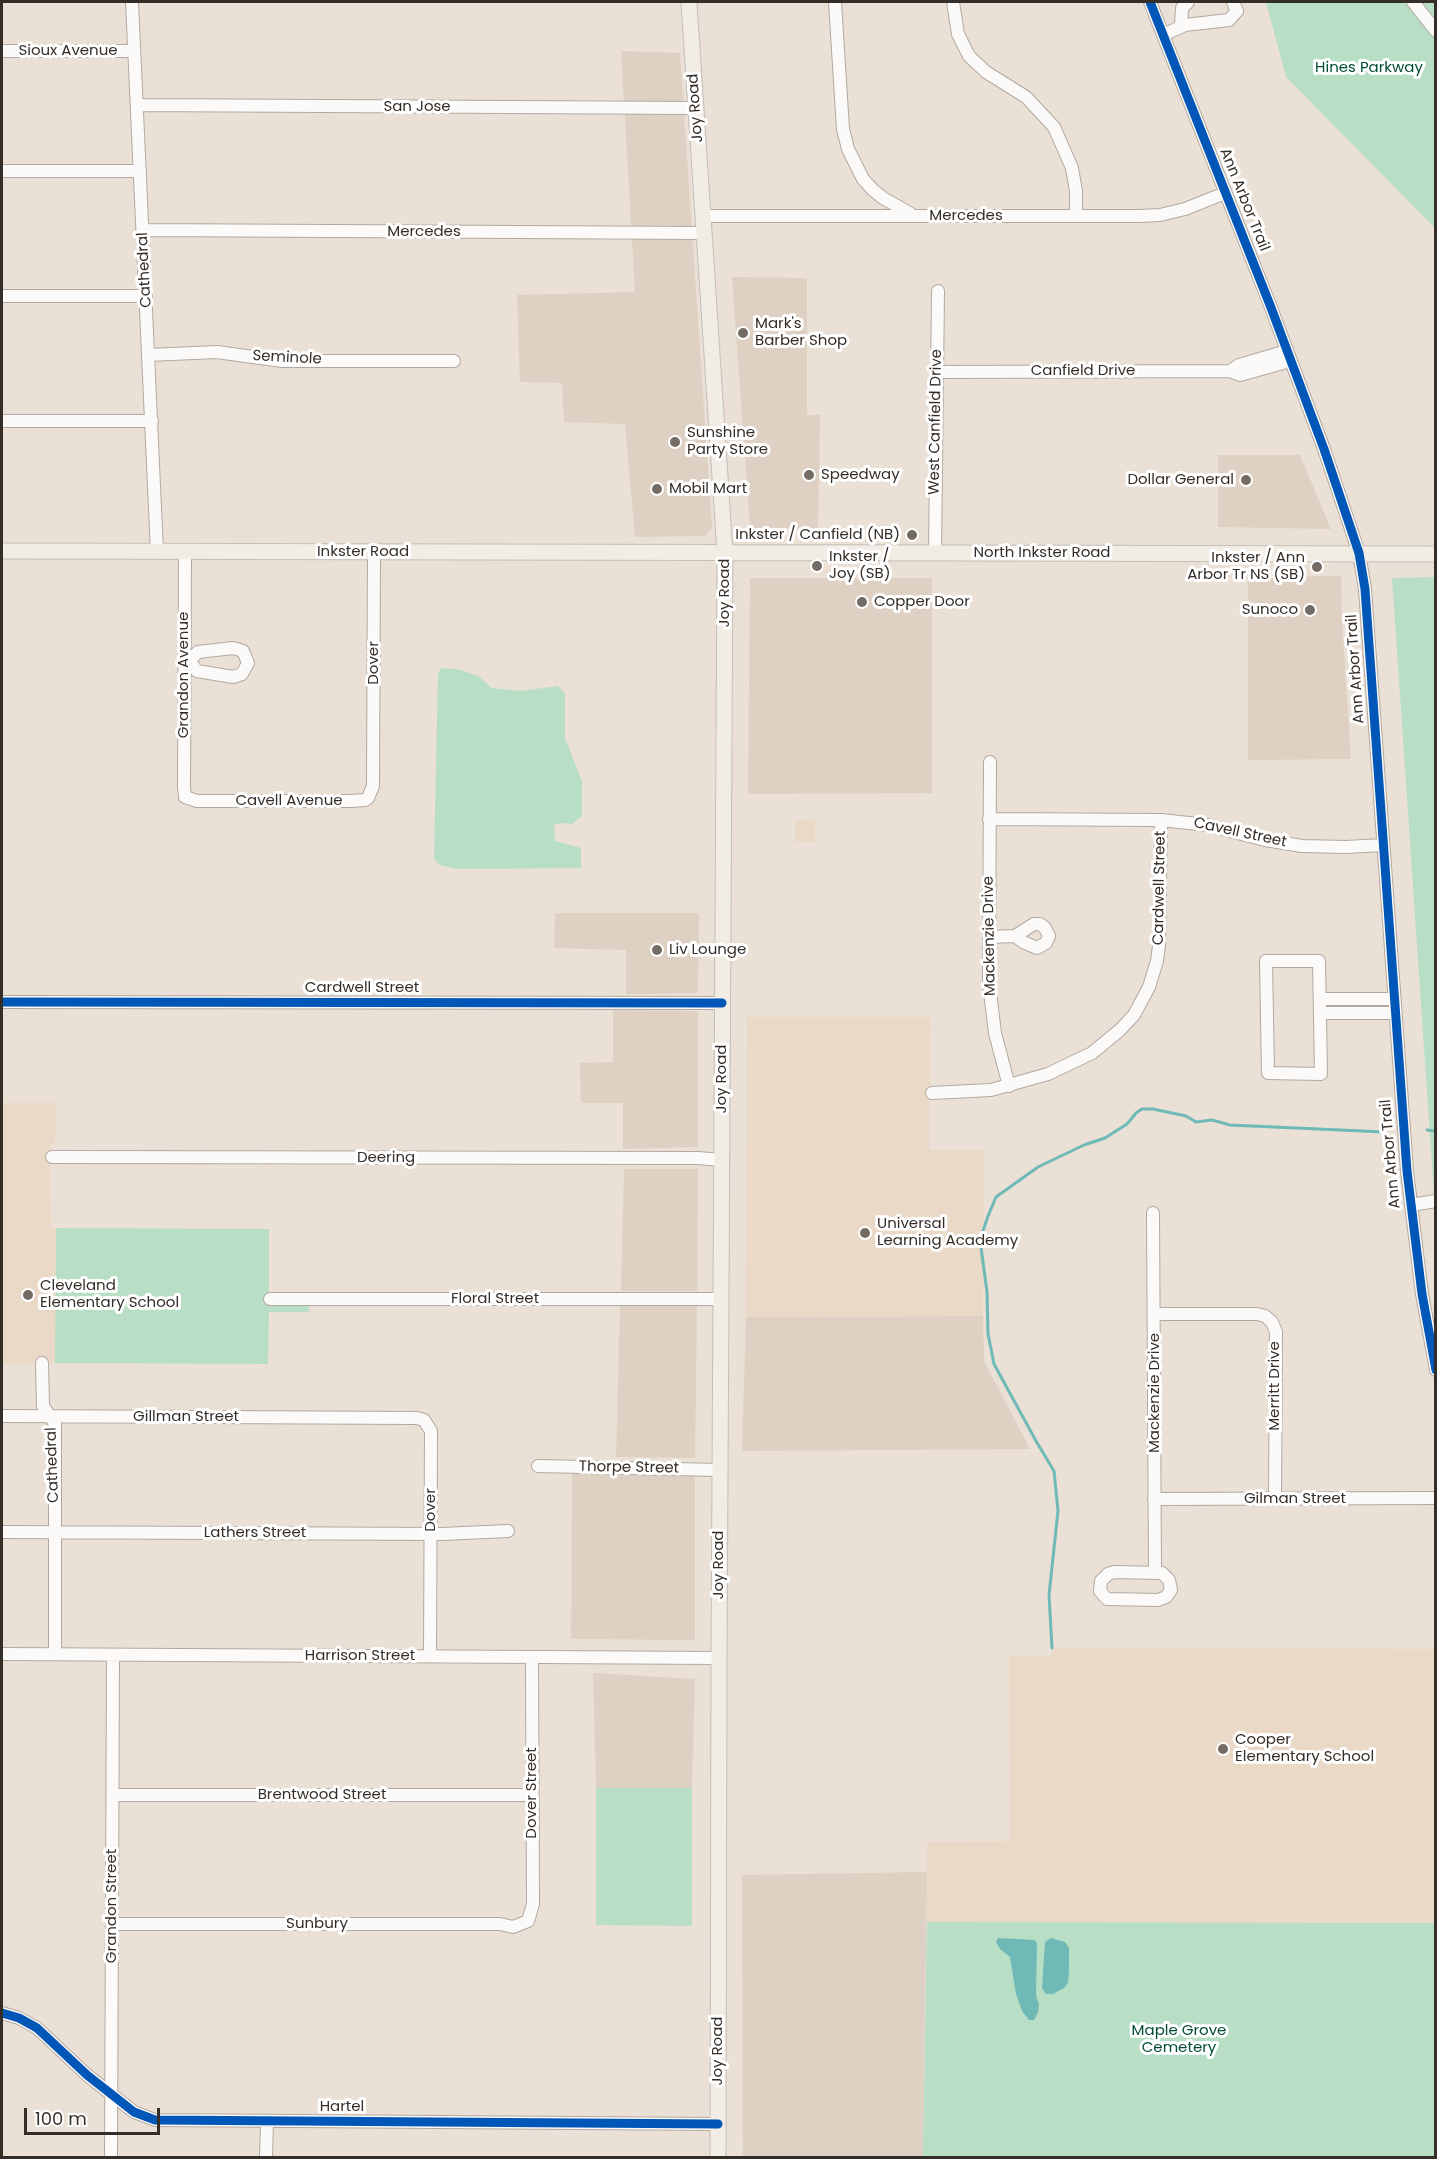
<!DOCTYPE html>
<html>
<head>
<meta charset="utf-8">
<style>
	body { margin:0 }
	#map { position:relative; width:1437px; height:2159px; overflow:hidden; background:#eae0d6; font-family:Poppins,sans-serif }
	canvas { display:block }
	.frame { position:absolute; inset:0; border:3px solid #352d27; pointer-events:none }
	.scale { position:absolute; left:24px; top:2108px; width:136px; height:27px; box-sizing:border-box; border:3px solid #352d27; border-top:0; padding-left:8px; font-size:18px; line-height:21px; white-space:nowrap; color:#352d27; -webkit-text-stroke:4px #fff; paint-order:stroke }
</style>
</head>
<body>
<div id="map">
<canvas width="1437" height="2159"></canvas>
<div class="frame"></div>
<div class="scale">100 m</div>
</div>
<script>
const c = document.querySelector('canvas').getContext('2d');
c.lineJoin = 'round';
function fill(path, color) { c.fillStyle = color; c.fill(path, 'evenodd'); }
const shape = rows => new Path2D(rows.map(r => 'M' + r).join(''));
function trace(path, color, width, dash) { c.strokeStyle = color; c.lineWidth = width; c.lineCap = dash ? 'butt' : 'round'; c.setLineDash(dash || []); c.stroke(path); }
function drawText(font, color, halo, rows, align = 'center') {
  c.font = font + ' Poppins,sans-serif'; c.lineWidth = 6; c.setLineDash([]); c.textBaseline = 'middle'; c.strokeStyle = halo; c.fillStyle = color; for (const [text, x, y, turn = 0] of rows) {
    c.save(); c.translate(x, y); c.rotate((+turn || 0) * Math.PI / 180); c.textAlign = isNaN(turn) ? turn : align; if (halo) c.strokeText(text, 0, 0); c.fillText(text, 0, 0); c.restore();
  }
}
fill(shape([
	[621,51,680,53,712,528,705,536,635,537,625,424,564,422,562,383,520,382,517,295,635,292],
	[732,277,807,278,807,415,820,415,818,528,750,528],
	[1218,455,1300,455,1331,529,1218,527],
	[1341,576,1342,621,1351,759,1248,760,1248,577],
	[750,578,932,578,932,793,748,794],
	[555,913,699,913,698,993,626,994,626,950,554,948],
	[613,1010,698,1011,698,1147,623,1149,623,1103,581,1103,580,1063,613,1062],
	[624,1169,698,1169,697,1291,621,1291],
	[620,1306,697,1306,695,1458,616,1457],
	[983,1316,984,1361,1030,1449,742,1451,746,1317],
	[572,1474,695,1475,695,1640,571,1639],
	[593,1673,695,1679,692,1788,596,1788],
	[927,1872,923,2157,743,2157,742,1875]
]), '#ded0c3');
fill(shape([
	[795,820,815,820,815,842,795,842],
	[747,1017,931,1017,929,1150,984,1150,983,1316,746,1317],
	[2,1103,56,1103,55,1143,50,1144,51,1227,56,1228,55,1363,2,1363],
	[1052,1648,1435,1649,1435,1923,927,1922,927,1842,1010,1841,1009,1656,1051,1656]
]), '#ebd9c8');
fill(shape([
	[1266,2,1435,2,1435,228,1286,77],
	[1435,577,1436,1195,1434,1195,1392,578],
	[447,668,461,670,478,676,492,688,520,691,558,686,565,694,565,738,582,781,582,816,572,824,560,823,554,825,555,841,581,848,581,868,457,869,439,865,434,858,438,675,440,669],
	[56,1228,269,1229,269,1299,309,1300,309,1312,269,1312,268,1364,55,1363],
	[596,1788,692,1788,692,1926,596,1925],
	[927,1922,1435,1923,1435,2157,923,2158]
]), '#b8dec6');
fill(shape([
	[998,1938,1034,1940,1037,1943,1036,1995,1039,2005,1038,2012,1034,2020,1029,2020,1022,2011,1016,1994,1010,1957,1000,1949,996,1942],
	[1051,1938,1065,1942,1069,1948,1069,1972,1068,1983,1064,1988,1053,1994,1046,1994,1042,1988,1045,1942]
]), '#6fbab7');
trace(shape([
	[1427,1130,1436,1131],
	[1052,1648,1049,1595,1058,1511,1054,1471,1036,1441,994,1364,988,1334,987,1292,980,1240,988,1216,996,1197,1038,1167,1084,1145,1105,1138,1127,1124,1136,1113,1142,1109,1153,1109,1186,1116,1196,1122,1212,1120,1230,1125,1384,1132]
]), '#6fbab7', 3);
const minor = shape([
	[132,2,157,552],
	[835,2,843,129,848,149,863,179,873,190,883,198,911,214],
	[953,2,958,34,969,56,986,72,1026,97,1054,127,1072,168,1076,191,1076,216],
	[1150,2,1270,305,1324,449,1359,553,1365,589,1407,1171,1422,1294,1436,1370],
	[1413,2,1436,31],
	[1181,27,1182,8,1188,2],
	[1163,35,1185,25,1229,20,1237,11,1233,2],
	[2,51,134,51],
	[137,105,697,108],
	[2,171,140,171],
	[703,216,1138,216,1160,215,1185,209,1225,193],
	[143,230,705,233],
	[2,296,146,296],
	[148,355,217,352,282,361,454,361],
	[1230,371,1239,365,1287,351],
	[937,372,1230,371,1240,375,1290,361],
	[2,421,152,421],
	[185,552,184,787,185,797,197,801,351,801,365,800,368,798,373,786,374,552],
	[935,553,938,291],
	[184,661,189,661,198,652,233,648,243,651,248,663,242,674,233,677,197,671,189,661],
	[990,762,989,984,995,1033,1009,1086],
	[989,819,1161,820,1207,825,1265,840,1302,846,1346,847,1383,845],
	[990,937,1015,936,1023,942,1037,948,1046,943,1049,936,1045,928,1040,924,1034,924,1015,936],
	[1266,961,1319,961,1321,1074,1268,1073,1266,961],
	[1320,999,1394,999],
	[2,1002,722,1003],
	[1320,1013,1395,1013],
	[932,1093,991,1090,1048,1074,1092,1053,1120,1030,1134,1015,1149,987,1157,961,1159,946,1161,820],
	[52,1157,698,1158,721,1160],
	[1411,1205,1436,1201],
	[1153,1213,1155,1572],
	[270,1299,721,1299],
	[1155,1314,1257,1314,1265,1316,1272,1322,1276,1332,1275,1499],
	[42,1363,43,1406,55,1424,55,1654],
	[2,1416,417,1418,424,1420,431,1431,430,1656],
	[538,1466,720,1470],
	[1154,1499,1436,1498],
	[2,1532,442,1534,508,1531],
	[1114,1572,1162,1573,1169,1580,1171,1590,1166,1597,1158,1600,1107,1599,1100,1591,1101,1581,1108,1574,1114,1572],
	[2,1654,719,1658],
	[113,1795,532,1795],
	[112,1924,500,1924,513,1927,528,1921,533,1904,532,1657],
	[2,2013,19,2018,37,2028,87,2075,134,2112,155,2120,718,2124],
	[111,2158,113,1655],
	[266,2158,267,2122]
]);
const major = shape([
	[689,2,725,553,719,1658,718,2158],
	[2,551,1436,554]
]);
trace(minor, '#b1a9a1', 14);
trace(major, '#c4beba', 17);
trace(minor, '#fcfaf9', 12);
trace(major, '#f1ece4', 15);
trace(shape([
	[1150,2,1270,305,1324,449,1359,553,1365,589,1407,1171,1422,1294,1436,1370],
	[2,1002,722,1003],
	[2,2013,19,2018,37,2028,87,2075,134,2112,155,2120,718,2124]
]), '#0057b8', 9);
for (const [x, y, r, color] of [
	[743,333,6,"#746c64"],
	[675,442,6,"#746c64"],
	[809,475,6,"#746c64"],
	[1246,480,6,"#746c64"],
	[657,489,6,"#746c64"],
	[912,535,6,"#746c64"],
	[817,566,6,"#746c64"],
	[1317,567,6,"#746c64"],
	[862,602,6,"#746c64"],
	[1310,610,6,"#746c64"],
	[657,950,6,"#746c64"],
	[865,1233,6,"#746c64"],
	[28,1295,6,"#746c64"],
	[1223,1749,6,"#746c64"]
]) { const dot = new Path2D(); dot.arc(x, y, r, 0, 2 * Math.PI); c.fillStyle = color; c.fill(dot); trace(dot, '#fff', 2); }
drawText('15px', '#352d27', '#fff', [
	["Sioux Avenue",68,51],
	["San Jose",417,107],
	["Joy Road",696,108,-94],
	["Ann Arbor Trail",1244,200,68],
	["Mercedes",966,216],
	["Mercedes",424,232],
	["Cathedral",145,270,-93],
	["Seminole",287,358,3],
	["Canfield Drive",1083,371],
	["West Canfield Drive",936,422,-89],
	["Inkster Road",363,552],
	["North Inkster Road",1042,553],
	["Joy Road",725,593,-90],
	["Dover",374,663,-90],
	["Ann Arbor Trail",1356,669,-94],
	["Grandon Avenue",184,675,-90],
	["Cavell Avenue",289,801],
	["Cavell Street",1240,833,12],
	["Cardwell Street",1160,888,-89],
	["Mackenzie Drive",990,936,-91],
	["Cardwell Street",362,988],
	["Joy Road",722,1079,-90],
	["Ann Arbor Trail",1391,1154,-95],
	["Deering",386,1158],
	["Floral Street",495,1299],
	["Merritt Drive",1275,1386,-90],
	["Mackenzie Drive",1155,1393,-90],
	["Gillman Street",186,1417],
	["Cathedral",53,1465,-92],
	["Thorpe Street",629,1468,1],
	["Gilman Street",1295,1499],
	["Dover",431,1510,-90],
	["Lathers Street",255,1533],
	["Joy Road",719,1565,-90],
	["Harrison Street",360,1656],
	["Dover Street",532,1793,-90],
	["Brentwood Street",322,1795],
	["Grandon Street",112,1906,-90],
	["Sunbury",317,1924],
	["Joy Road",718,2051,-90],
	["Hartel",342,2107]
]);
drawText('15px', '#034c34', '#fff', [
	["Hines Parkway",1369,68],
	["Maple Grove",1179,2031],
	["Cemetery",1179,2048]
]);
drawText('15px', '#352d27', '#fff', [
	["Mark's",755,324],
	["Barber Shop",755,341],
	["Sunshine",687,433],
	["Party Store",687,450],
	["Speedway",821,475],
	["Dollar General",1234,480,"right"],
	["Mobil Mart",669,489],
	["Inkster / Canfield (NB)",900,535,"right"],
	["Inkster /",829,557],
	["Joy (SB)",829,574],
	["Inkster / Ann",1305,558,"right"],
	["Arbor Tr NS (SB)",1305,575,"right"],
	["Copper Door",874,602],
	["Sunoco",1298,610,"right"],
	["Liv Lounge",669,950],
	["Universal",877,1224],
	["Learning Academy",877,1241],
	["Cleveland",40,1286],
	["Elementary School",40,1303],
	["Cooper",1235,1740],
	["Elementary School",1235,1757]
], 'left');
</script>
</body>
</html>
